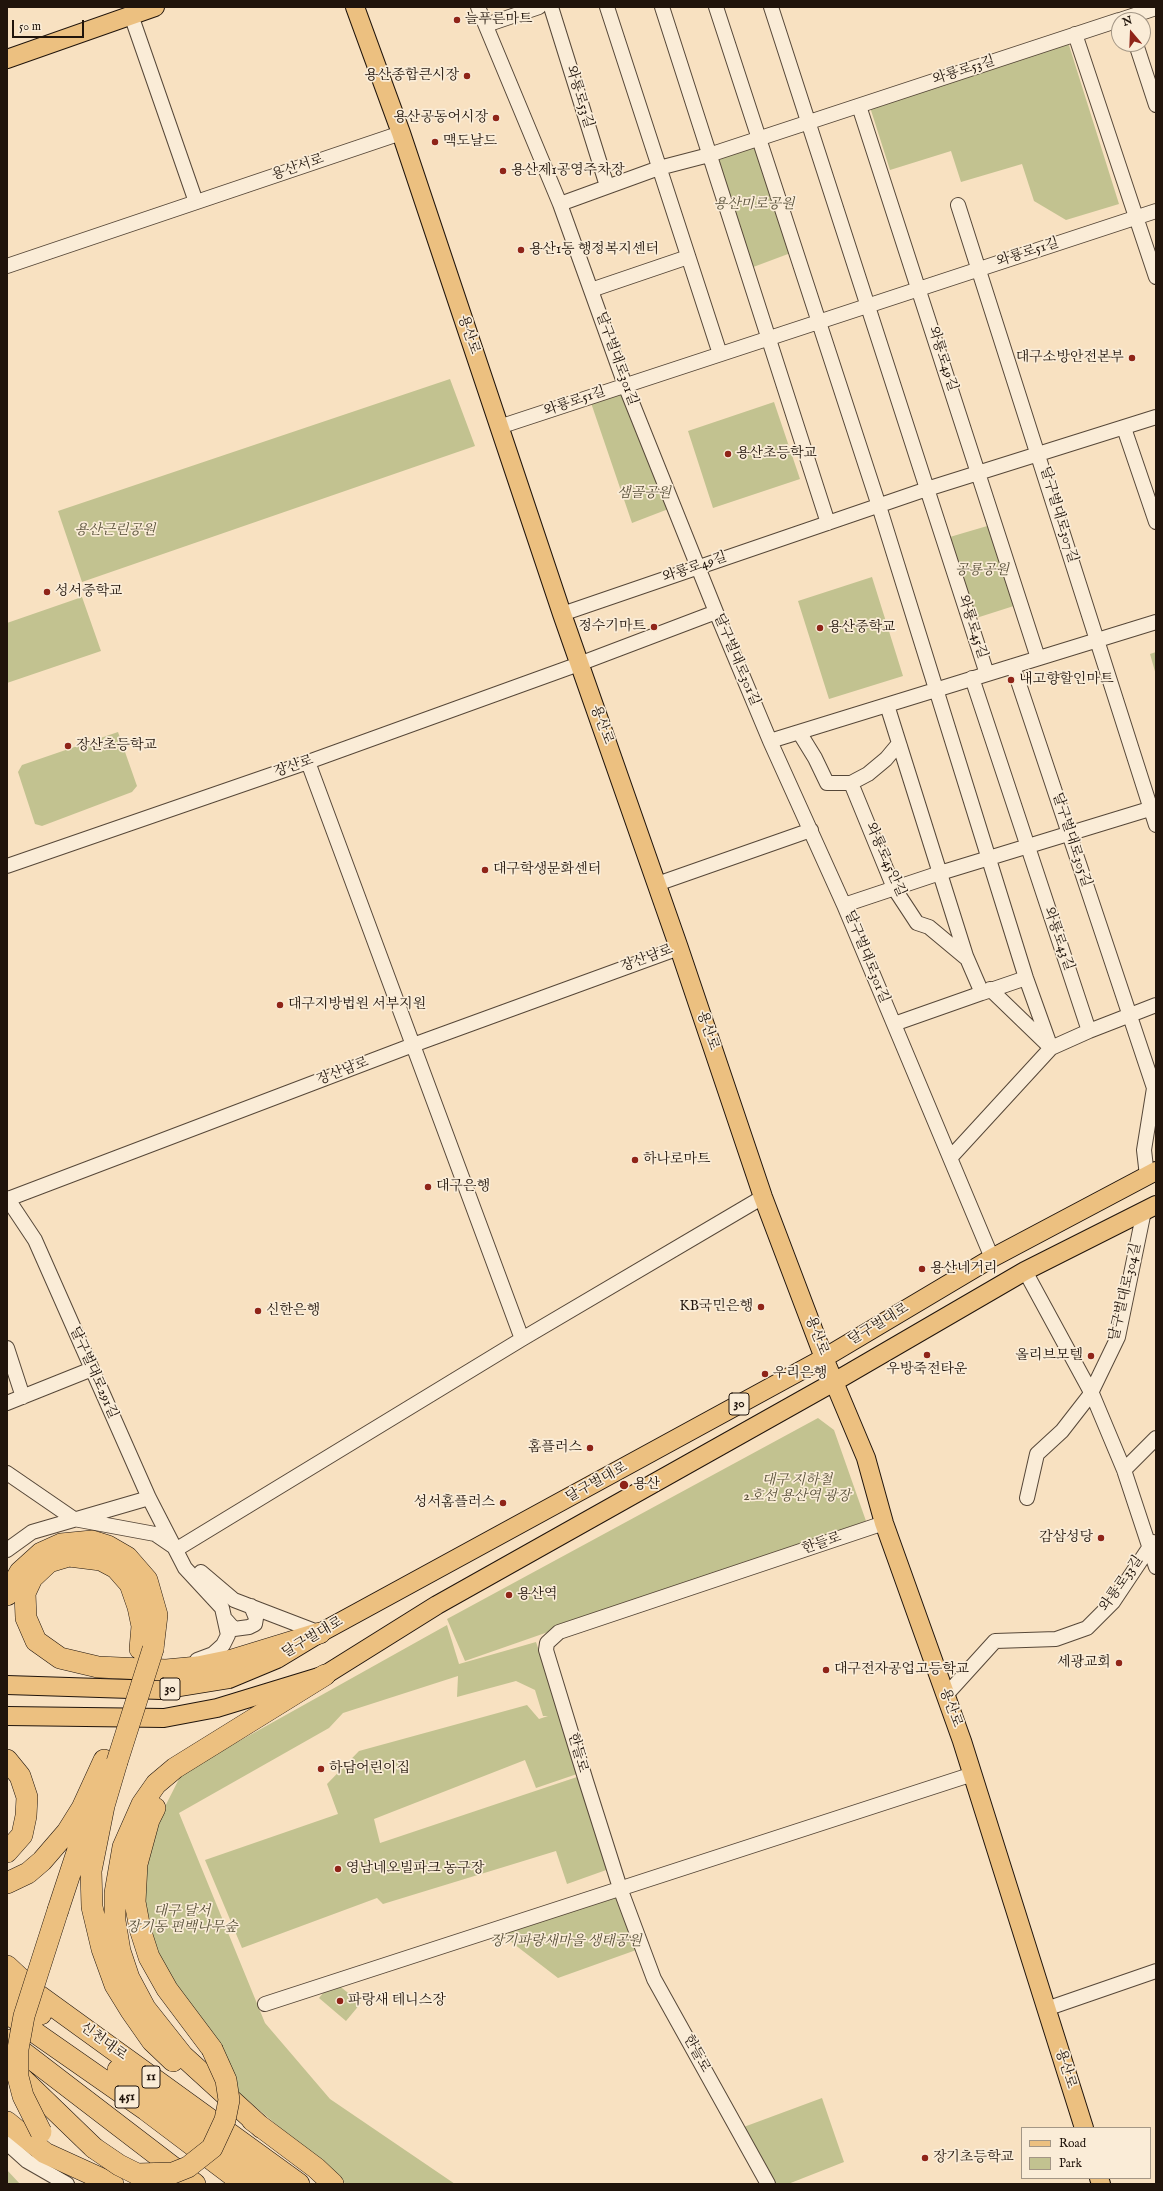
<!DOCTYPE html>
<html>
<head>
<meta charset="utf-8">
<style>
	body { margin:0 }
	#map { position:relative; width:1163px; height:2191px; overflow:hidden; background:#f8e1c1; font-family:"IM FELL English",serif }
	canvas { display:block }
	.frame { position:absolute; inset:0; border:8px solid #20140b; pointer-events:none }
	.legend { position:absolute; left:1021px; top:2127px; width:130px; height:52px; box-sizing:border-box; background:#faecd7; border:1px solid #a39685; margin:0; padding:5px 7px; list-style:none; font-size:12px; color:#20140b }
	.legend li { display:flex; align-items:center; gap:8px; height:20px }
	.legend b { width:20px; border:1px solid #a39685 }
	.north { position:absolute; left:1111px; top:12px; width:40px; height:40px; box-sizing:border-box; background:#faecd7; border:1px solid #a39685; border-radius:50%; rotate:341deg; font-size:11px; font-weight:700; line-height:16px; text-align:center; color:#20140b }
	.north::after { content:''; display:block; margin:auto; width:14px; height:18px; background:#8f2418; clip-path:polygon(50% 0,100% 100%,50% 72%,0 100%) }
	.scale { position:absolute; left:12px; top:20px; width:72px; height:18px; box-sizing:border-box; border:2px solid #20140b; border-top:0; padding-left:5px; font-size:12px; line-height:14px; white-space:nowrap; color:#20140b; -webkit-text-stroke:3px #faecd7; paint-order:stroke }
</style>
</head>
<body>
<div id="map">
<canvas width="1163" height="2191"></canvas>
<div class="frame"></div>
<ul class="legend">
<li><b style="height:5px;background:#ecc080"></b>Road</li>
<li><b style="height:11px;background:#c2c290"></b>Park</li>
</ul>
<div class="north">N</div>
<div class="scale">50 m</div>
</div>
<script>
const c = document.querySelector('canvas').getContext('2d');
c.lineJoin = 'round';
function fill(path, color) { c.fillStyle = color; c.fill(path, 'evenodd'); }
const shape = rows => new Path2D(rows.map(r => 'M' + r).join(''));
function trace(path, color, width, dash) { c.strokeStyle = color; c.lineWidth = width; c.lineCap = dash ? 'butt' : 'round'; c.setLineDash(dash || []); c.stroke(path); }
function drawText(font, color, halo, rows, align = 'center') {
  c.font = font + ' "IM FELL English","Noto Serif KR",serif'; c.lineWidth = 3.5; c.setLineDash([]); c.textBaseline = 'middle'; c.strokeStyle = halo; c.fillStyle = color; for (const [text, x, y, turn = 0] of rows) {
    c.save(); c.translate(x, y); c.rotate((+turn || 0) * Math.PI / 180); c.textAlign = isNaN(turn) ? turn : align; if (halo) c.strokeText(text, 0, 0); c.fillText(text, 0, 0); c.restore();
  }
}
fill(shape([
	[1068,42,1119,204,1066,220,1034,201,1022,164,961,182,951,151,890,170,869,104],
	[760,142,796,251,748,269,711,158],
	[450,379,475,446,82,582,58,511],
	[624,388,671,508,632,523,589,397],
	[774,402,800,479,713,508,688,431],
	[994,524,1020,604,970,620,943,539],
	[872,577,903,676,829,699,798,601],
	[82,597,101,651,7,683,7,623],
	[1156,652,1156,675,1150,654],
	[118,732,137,786,132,792,42,826,35,824,18,772,22,765],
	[818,1418,834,1430,866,1521,465,1661,447,1619],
	[447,1625,459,1664,536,1642,580,1773,536,1788,525,1760,374,1819,380,1843,577,1777,609,1869,567,1884,556,1851,383,1904,377,1898,242,1948,205,1860,338,1814,327,1784,359,1751,527,1705,539,1719,548,1716,543,1716,535,1690,516,1681,457,1697,458,1676,343,1713,329,1728,179,1813,265,2023,330,2099,455,2184,346,2184,238,2092,178,1996,143,1925,147,1842,182,1773],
	[616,1893,639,1949,558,1978,497,1931],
	[333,1981,361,2003,346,2021,319,1998],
	[822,2098,844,2162,788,2184,774,2184,741,2128],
	[7,2170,20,2184,7,2184]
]), '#c2c290');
const minor = shape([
	[478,7,560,204,625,385,716,612,770,741,844,905,992,1258],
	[551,7,607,186],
	[607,7,720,354],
	[662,7,828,523],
	[716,7,879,506,1026,978,1051,1048],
	[771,7,987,674],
	[131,15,196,202],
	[1120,20,1156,8],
	[486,25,539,7],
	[1075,34,1156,277],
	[1136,44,1156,105],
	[859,106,1038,658],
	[560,204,659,168,709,155,1119,20],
	[958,205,1156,825],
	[7,266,401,133],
	[591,290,688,257],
	[499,427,1156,211],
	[1124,428,1156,522],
	[562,614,927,489,1156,417],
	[1013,666,1154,1088,1144,1150,1147,1176],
	[972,678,1089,1031],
	[887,705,966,956,982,993,1026,978],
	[799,732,815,758,827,783,851,783,868,774,886,759,896,747,900,746],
	[770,741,1156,622],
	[308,762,522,1339],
	[851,783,894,888,917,923,929,927,965,957],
	[7,866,308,762,579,664,716,612],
	[657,884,811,830],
	[844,905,940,873,1156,807],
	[990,989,1048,1045],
	[894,1024,982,993],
	[950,1158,1051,1048,1089,1031,1156,1005],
	[7,1198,35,1240,149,1498,185,1568,222,1608,228,1635,223,1645,213,1654,197,1660],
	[8,1199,413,1045,679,948],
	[1025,1271,1093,1396,1124,1470,1156,1567],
	[7,1348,23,1397],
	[7,1403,92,1369],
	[1124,1470,1156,1438],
	[7,1473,74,1519,155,1534,174,1547],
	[1027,1498,1037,1454,1062,1431,1090,1395,1118,1337,1144,1211],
	[177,1549,522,1339,763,1197],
	[7,1550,32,1532,149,1498],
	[201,1572,234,1600,320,1633],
	[226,1620,234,1629,249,1627,255,1624,256,1618,251,1606],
	[946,1695,995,1641,1056,1639,1087,1628,1113,1602,1153,1542],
	[265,2004,973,1774],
	[1046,2009,1156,1971],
	[7,2143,27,2161,67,2184],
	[768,2184,654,1979,620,1888,586,1781,546,1650,547,1643,559,1632,884,1523]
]);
const major = shape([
	[355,7,401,133,562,614,679,948,763,1197,824,1358,866,1458,884,1523,962,1741,1084,2128],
	[7,59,155,7],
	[7,1685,161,1690,229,1679,277,1659,320,1633,824,1358,992,1258,1156,1171],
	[7,1716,164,1718,217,1708,325,1675,437,1605,834,1382,1025,1271,1156,1205],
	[1099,2178,1101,2184]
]);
const highway = shape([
	[7,1595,20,1572,41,1553,61,1544,92,1541,108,1546,127,1557,147,1580,157,1615,153,1649],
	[140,1649,142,1626,138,1607,130,1584,116,1568,101,1560,69,1556,49,1562,32,1578,25,1593,26,1618,36,1641,60,1658,98,1667,166,1670,198,1667,232,1660,320,1633],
	[7,1760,20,1776,27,1797,26,1816,22,1835,7,1852],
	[117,1762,104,1806,91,1871,92,1907,102,1949,115,1985,131,2011,152,2041,173,2061],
	[155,1808,149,1820,137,1864,135,1902,140,1929,149,1957,167,1989,212,2049],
	[7,1883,28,1873,42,1861,67,1832,82,1808,104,1760],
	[58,1910,90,1813],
	[7,1966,38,1995,299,2184],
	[7,1989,41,2014],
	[7,2013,146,2110,244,2184],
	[7,2040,195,2184],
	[7,2064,94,2148],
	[118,2070,269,2184],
	[252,2120,316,2168,333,2184],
	[7,2122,45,2153,113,2184],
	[262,2128,183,2056,145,2008,129,1978,120,1951,115,1921,115,1893,123,1847,142,1804,156,1784,175,1768,325,1675]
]);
trace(minor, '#564738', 16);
trace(major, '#20140b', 20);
trace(highway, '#20140b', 22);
trace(minor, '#faecd7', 14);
trace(major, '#ecc080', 18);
trace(highway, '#ecc080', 21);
const highwayBridge = shape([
	[117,1762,153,1649],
	[41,2132,23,2096,18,2077,18,2049,24,2016,58,1910],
	[94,2148,119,2165,137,2174,173,2173,188,2167,212,2148,225,2120,229,2100,226,2080,212,2049]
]);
trace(highwayBridge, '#20140b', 22, []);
trace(highwayBridge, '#ecc080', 21);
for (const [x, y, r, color] of [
	[457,20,4,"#8f2418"],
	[467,76,4,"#8f2418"],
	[496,118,4,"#8f2418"],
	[435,142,4,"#8f2418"],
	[503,171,4,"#8f2418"],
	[521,250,4,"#8f2418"],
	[1132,358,4,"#8f2418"],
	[728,454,4,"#8f2418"],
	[47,592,4,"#8f2418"],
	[654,627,4,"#8f2418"],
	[820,628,4,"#8f2418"],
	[1011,680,4,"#8f2418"],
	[68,746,4,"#8f2418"],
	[485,870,4,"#8f2418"],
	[280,1005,4,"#8f2418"],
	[635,1160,4,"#8f2418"],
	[428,1187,4,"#8f2418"],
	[922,1269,4,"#8f2418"],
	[761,1307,4,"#8f2418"],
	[258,1311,4,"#8f2418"],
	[927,1355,4,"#8f2418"],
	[1091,1356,4,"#8f2418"],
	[765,1374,4,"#8f2418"],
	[590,1448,4,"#8f2418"],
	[624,1485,5,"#8f2418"],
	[503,1503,4,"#8f2418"],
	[1101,1538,4,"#8f2418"],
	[509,1595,4,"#8f2418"],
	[1119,1663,4,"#8f2418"],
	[826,1670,4,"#8f2418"],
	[321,1769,4,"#8f2418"],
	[338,1869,4,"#8f2418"],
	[340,2001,4,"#8f2418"],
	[925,2158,4,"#8f2418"]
]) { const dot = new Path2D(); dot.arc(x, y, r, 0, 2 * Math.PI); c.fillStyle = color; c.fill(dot); trace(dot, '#faecd7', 1.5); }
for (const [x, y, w] of [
	[739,1404,20],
	[170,1689,20],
	[151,2077,18],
	[127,2097,24]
]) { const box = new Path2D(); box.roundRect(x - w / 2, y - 11, w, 22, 3); c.fillStyle = '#faecd7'; c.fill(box); trace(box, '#20140b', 1); }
drawText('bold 13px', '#20140b', null, [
	["30",739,1404],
	["30",170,1689],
	["11",151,2077],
	["451",127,2097]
]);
drawText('14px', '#20140b', '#faecd7', [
	["늘푸른마트",465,20],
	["용산종합큰시장",459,76,"right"],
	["용산공동어시장",488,118,"right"],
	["맥도날드",443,142],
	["용산제1공영주차장",511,171],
	["용산1동 행정복지센터",529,250],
	["대구소방안전본부",1124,358,"right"],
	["용산초등학교",736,454],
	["성서중학교",55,592],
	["정수기마트",646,627,"right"],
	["용산중학교",828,628],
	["내고향할인마트",1019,680],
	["장산초등학교",76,746],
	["대구학생문화센터",493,870],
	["대구지방법원 서부지원",288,1005],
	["하나로마트",643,1160],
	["대구은행",436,1187],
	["용산네거리",930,1269],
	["KB국민은행",753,1307,"right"],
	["신한은행",266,1311],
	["올리브모텔",1083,1356,"right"],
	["우방죽전타운",927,1370,"center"],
	["우리은행",773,1374],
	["홈플러스",582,1448,"right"],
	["용산",633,1485],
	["성서홈플러스",495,1503,"right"],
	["감삼성당",1093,1538,"right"],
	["용산역",517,1595],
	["세광교회",1111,1663,"right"],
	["대구전자공업고등학교",834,1670],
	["하담어린이집",329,1769],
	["영남네오빌파크 농구장",346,1869],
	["파랑새 테니스장",348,2001],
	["장기초등학교",933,2158]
], 'left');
drawText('14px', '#20140b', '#faecd7', [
	["와룡로53길",964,71,-18],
	["와룡로53길",579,97,73],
	["용산서로",298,168,-19],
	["와룡로51길",1028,253,-18],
	["용산로",468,335,71],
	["달구벌대로301길",616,359,70],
	["와룡로49길",942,359,72],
	["와룡로51길",575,402,-19],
	["달구벌대로307길",1058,515,73],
	["와룡로49길",695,568,-19],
	["와룡로45길",972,627,72],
	["달구벌대로301길",736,660,67],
	["용산로",601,725,70],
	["장산로",294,767,-19],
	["달구벌대로305길",1071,840,72],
	["와룡로45안길",885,860,66],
	["와룡로43길",1058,939,71],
	["달구벌대로301길",866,957,68],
	["장산남로",647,959,-20],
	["용산로",707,1031,71],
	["장산남로",343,1072,-21],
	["달구벌대로304길",1126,1292,-77],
	["달구벌대로",879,1325,-31],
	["용산로",816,1336,69],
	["달구벌대로291길",93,1373,66],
	["달구벌대로",597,1483,-29],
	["한들로",822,1544,-19],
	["와룡로33길",1122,1584,-55],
	["달구벌대로",313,1638,-30],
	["용산로",950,1708,70],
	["한들로",577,1753,74],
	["신천대로",103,2042,36],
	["한들로",696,2054,61],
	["용산로",1065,2069,73]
]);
drawText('italic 14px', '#59513a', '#faecd7', [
	["용산미로공원",754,205],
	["샘골공원",644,494],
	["용산근린공원",115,531],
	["공룡공원",982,571],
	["대구 지하철",797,1481],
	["2호선 용산역 광장",797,1497],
	["대구 달서",182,1912],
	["장기동 편백나무숲",182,1928],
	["장기파랑새마을 생태공원",566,1942]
]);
</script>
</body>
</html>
